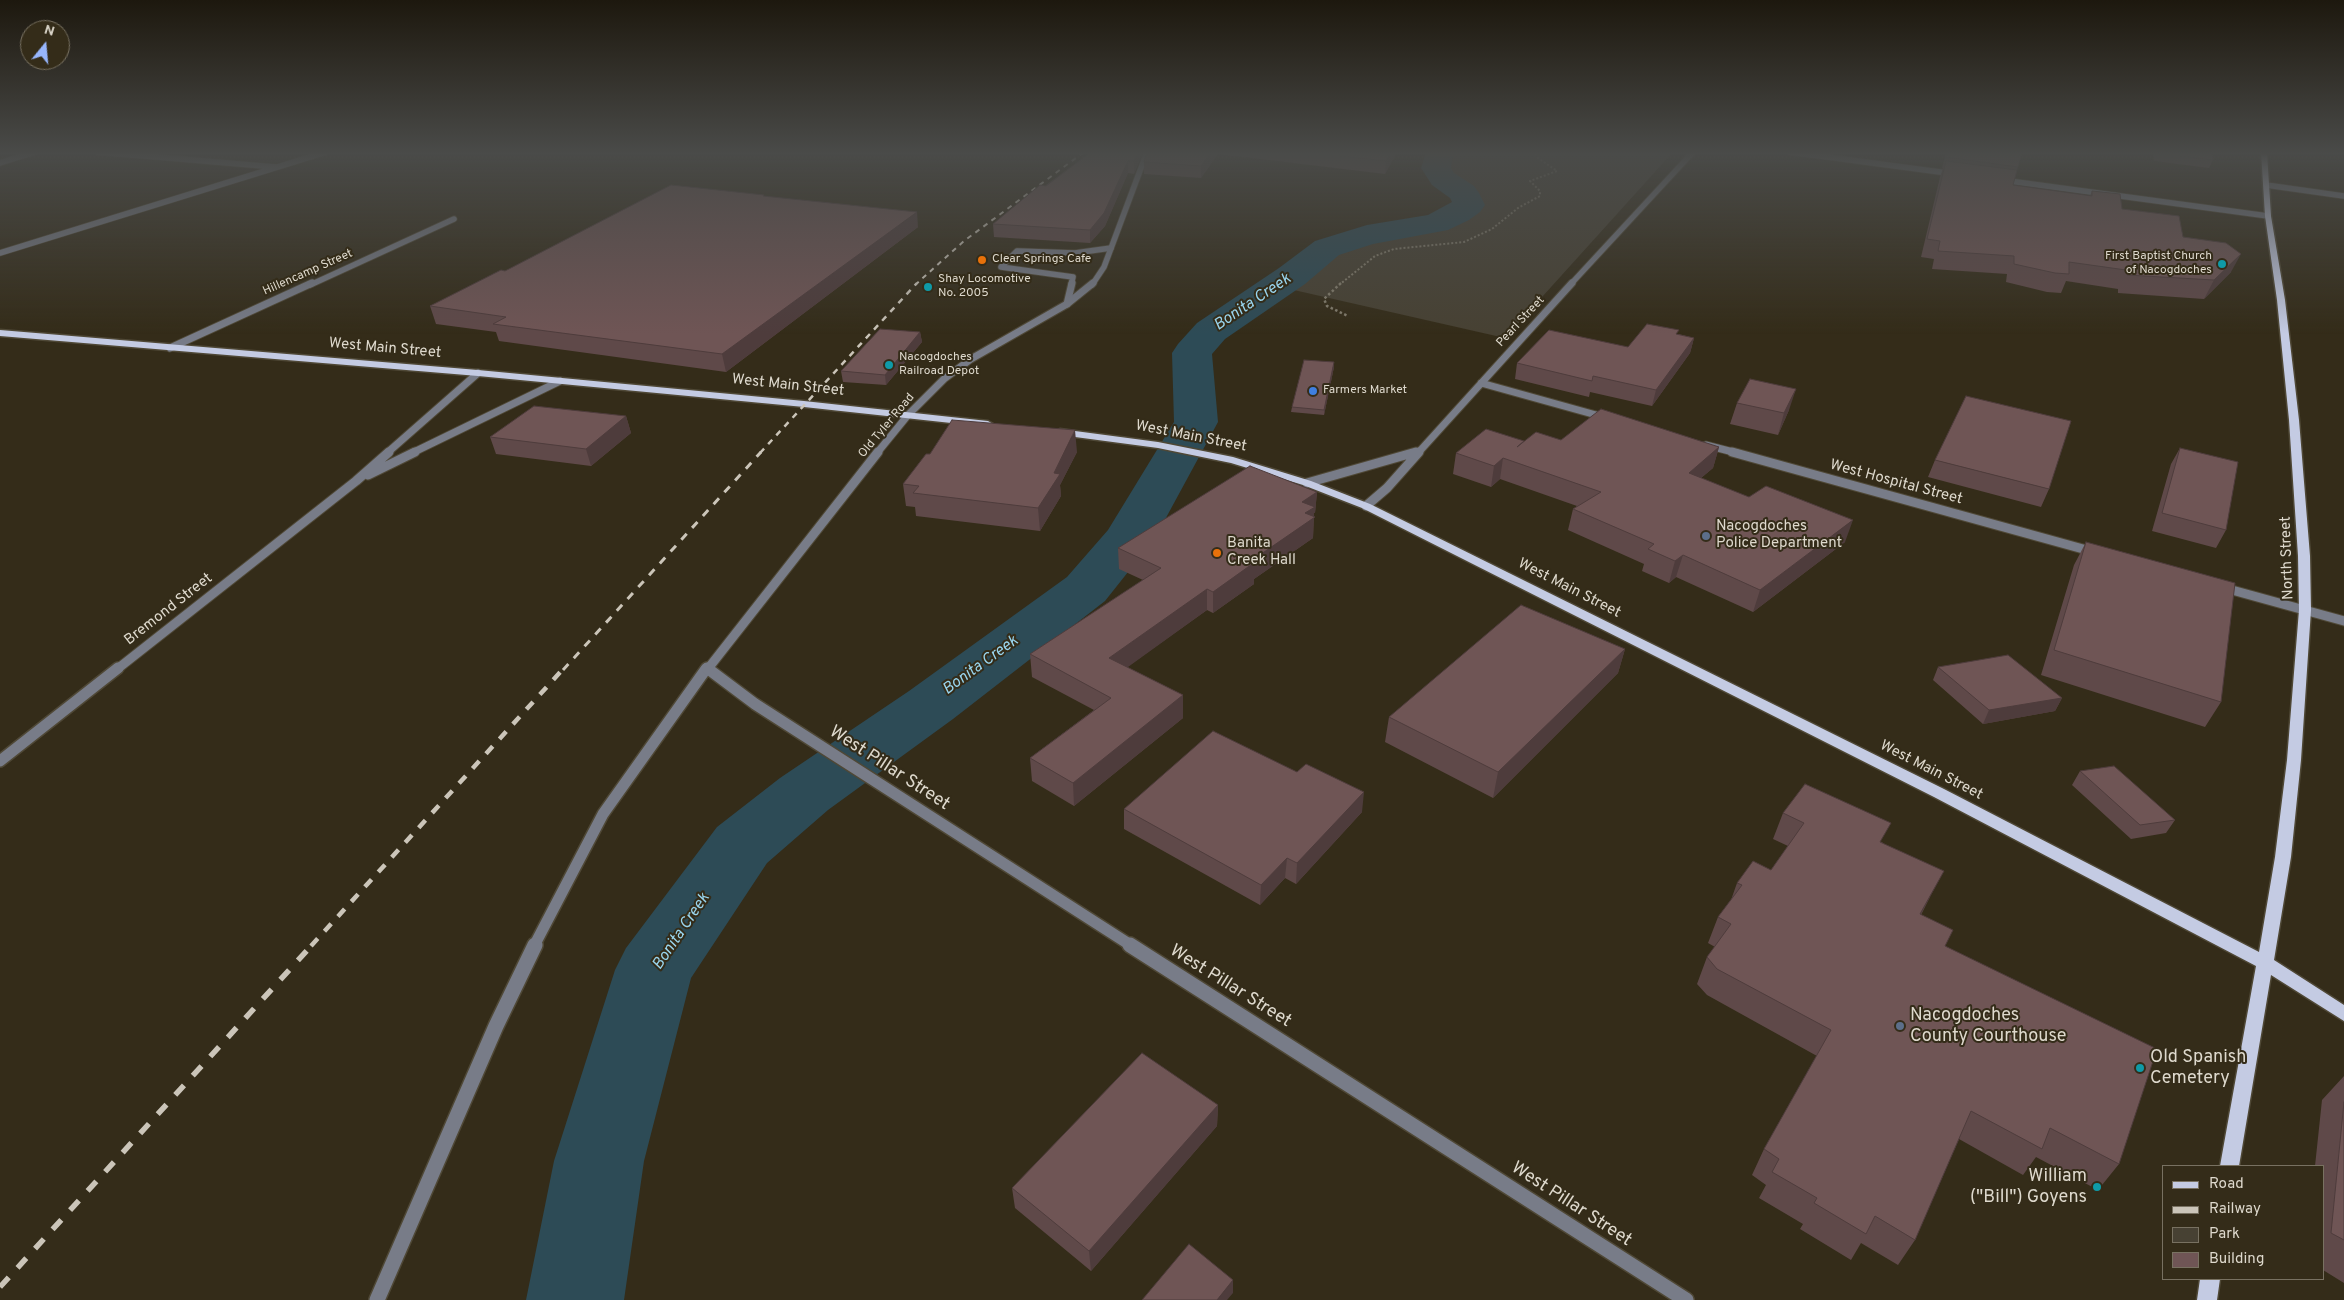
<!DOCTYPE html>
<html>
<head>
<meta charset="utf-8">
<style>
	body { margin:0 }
	#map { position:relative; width:2344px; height:1300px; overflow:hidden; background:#342c19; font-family:Overpass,sans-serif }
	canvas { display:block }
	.legend { position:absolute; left:2162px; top:1165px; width:162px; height:115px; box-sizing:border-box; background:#342c19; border:1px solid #787161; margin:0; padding:6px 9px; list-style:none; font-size:15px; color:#ded9cd }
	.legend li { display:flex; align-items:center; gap:10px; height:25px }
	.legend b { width:25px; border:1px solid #787161 }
	.north { position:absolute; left:20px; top:20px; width:50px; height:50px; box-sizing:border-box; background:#342c19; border:1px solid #787161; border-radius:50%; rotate:17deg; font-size:14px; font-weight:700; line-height:20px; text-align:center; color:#ded9cd }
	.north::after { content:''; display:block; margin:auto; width:18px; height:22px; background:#97b6fd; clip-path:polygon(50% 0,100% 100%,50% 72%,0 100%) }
</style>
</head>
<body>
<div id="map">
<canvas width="2344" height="1300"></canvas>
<ul class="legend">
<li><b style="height:6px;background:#c4cbe3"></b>Road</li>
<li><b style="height:6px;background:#cbc5b9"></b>Railway</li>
<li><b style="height:14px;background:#474133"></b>Park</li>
<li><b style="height:14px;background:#6f5555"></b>Building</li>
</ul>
<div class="north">N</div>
</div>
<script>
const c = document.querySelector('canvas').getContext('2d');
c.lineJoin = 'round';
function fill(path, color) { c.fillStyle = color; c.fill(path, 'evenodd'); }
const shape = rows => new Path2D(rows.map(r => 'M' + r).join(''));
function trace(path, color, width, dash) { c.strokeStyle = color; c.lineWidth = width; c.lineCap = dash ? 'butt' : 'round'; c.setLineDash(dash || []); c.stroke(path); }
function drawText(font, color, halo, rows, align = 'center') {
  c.font = font + ' Overpass,sans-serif'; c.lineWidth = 4; c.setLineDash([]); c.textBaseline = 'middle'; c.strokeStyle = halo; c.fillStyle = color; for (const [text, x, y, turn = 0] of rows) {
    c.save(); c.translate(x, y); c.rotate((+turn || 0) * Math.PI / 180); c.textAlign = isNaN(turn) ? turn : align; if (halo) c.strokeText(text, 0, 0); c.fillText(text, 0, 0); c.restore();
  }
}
fill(shape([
	[1452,152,1673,152,1505,338,1285,288,1331,248,1369,236,1438,224,1462,214,1474,205,1469,193,1448,178,1442,169,1446,157]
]), '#474133');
fill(shape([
	[1426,152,1457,152,1452,159,1451,168,1454,173,1474,186,1479,193,1485,205,1480,212,1469,220,1448,230,1373,244,1339,255,1305,284,1225,339,1212,354,1218,422,1155,538,1105,601,953,719,828,810,767,863,691,978,644,1161,624,1300,526,1300,554,1161,615,970,626,948,717,827,780,778,909,691,1067,577,1108,530,1174,422,1172,353,1178,344,1197,323,1279,268,1315,241,1367,225,1428,215,1452,202,1450,198,1432,185,1421,168,1426,152]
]), '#2d4b56');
const laneFar3 = shape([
	[1071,285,1073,277,1001,267,1017,251,1075,253,1111,248]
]);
const laneFar2 = shape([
	[1067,304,1072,283]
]);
const laneFar1 = shape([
	[534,946,603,814,706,669]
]);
const lane = shape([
	[377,1300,496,1026,535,945]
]);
const streetFar4 = shape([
	[98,152,275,167],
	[1790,152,1955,174],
	[0,163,35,152],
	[2002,180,2268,216],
	[2266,185,2344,196],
	[0,253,326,152],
	[310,285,454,219],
	[1092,285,1104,267,1147,152],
	[1570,285,1693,152]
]);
const streetFar3 = shape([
	[170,348,312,283],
	[1481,383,1607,418],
	[1706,445,1737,453],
	[387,453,478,373],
	[412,453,560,381],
	[877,453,908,415,944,379,971,359,1067,304,1093,283],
	[1412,453,1417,452],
	[1418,453,1572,283]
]);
const streetFar2 = shape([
	[1732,452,2094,552],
	[368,475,415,452],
	[1307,483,1416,452],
	[1366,506,1387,488,1419,452],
	[2221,587,2344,621],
	[116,670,356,481,389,452],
	[707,670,878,452]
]);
const streetFar1 = shape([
	[707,668,755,704,1132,946],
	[0,761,118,668]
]);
const street = shape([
	[1130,945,1686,1300]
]);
const primary = shape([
	[2261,152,2267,152,2271,216,2285,300,2299,420,2310,556,2311,610,2301,760,2291,857,2274,960,2344,1005,2344,1021,2271,975,2239,1166,2220,1166,2256,966,1934,797,1362,508,1303,485,1231,463,1158,448,1060,435,1055,432,1060,429,1158,442,1233,457,1311,481,1370,504,1944,789,2259,952,2275,857,2287,760,2299,610,2298,556,2289,420,2277,300,2265,216,2261,152],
	[0,330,478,370,804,401,988,421,993,424,988,427,804,407,478,376,0,336,0,330],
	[2200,1279,2220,1279,2217,1300,2197,1300,2200,1279]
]);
trace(laneFar3, '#4f4836', 7);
trace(laneFar2, '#4f4836', 9);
trace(laneFar1, '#4f4836', 14);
trace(lane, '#4f4836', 18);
trace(streetFar4, '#4f4836', 7);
trace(streetFar3, '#4f4836', 9);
trace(streetFar2, '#4f4836', 11);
trace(streetFar1, '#4f4836', 14);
trace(street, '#4f4836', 18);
trace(primary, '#4f4836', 3);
trace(shape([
	[1339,285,1375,256,1394,249,1464,242,1492,229,1518,208,1540,196,1540,191,1530,181,1557,171,1538,158,1534,152]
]), '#847e6e', 2, [2, 2]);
trace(shape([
	[1341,283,1324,299,1327,306,1348,316]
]), '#847e6e', 2.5, [2.5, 2.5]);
trace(laneFar3, '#787c88', 5.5);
trace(laneFar2, '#787c88', 7);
trace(laneFar1, '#787c88', 11);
trace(lane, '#787c88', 15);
trace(streetFar4, '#787c88', 5.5);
trace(streetFar3, '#787c88', 7);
trace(streetFar2, '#787c88', 9);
trace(streetFar1, '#787c88', 11);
trace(street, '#787c88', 15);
fill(primary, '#c4cbe3');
trace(shape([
	[915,285,964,241,1084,152]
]), '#cbc5b9', 2, [5, 5]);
trace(shape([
	[760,453,917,283]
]), '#cbc5b9', 2.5, [6, 6]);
trace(shape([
	[563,670,761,452]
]), '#cbc5b9', 3, [8, 8]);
trace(shape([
	[311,946,564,668]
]), '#cbc5b9', 4.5, [10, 10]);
trace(shape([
	[0,1287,312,945]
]), '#cbc5b9', 5.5, [13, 13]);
fill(shape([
	[1091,152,1143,152,1134,174,1128,173,1105,226,1090,243,994,237,993,224],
	[1147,152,1397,152,1385,174,1218,154,1201,178,1144,174,1144,162],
	[1946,152,2022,152,2013,185,2090,196,2092,191,2122,209,2183,237,2231,272,2204,299,2118,293,2118,289,2066,281,2061,293,2047,292,2006,282,2007,274,1932,269,1934,259,1921,257,1940,177,1943,168,1942,168],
	[2153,152,2211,152,2213,160,2209,168,2154,161],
	[764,195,764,196,918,227,726,372,499,341,496,332,436,324,430,306,505,271],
	[920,332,922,342,886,385,843,382,841,371],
	[1678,334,1694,338,1690,353,1652,406,1590,392,1589,397,1515,379,1517,363,1628,347],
	[1334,367,1324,415,1291,412,1292,407],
	[1737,403,1789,410,1778,435,1730,424],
	[626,416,631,433,591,466,496,454,490,437],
	[1561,440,1719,447,1713,468,1701,478,1845,542,1753,612,1676,577,1669,583,1642,571,1644,564,1568,530,1573,509,1577,506,1500,479,1491,487,1453,474,1456,453,1524,441],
	[2180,448,2226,530,2216,548,2152,531,2171,464],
	[1077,452,1060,485,1061,496,1040,531,916,516,915,507,906,506,903,484,930,454],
	[1935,460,2049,489,2041,507,1928,477],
	[1317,492,1315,513,1314,513,1313,538,1254,579,1254,584,1213,613,1207,610,1127,667,1183,695,1183,718,1074,806,1032,781,1030,758,1094,710,1032,677,1030,654,1143,580,1119,569,1118,548],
	[2086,542,2221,702,2205,727,2041,675,2074,565],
	[1625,649,1618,673,1493,798,1385,742,1389,717],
	[1938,667,2062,698,2055,711,1983,724,1933,680],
	[2080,771,2175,820,2166,833,2131,839,2072,785],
	[1124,809,1362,812,1296,884,1285,878,1260,905,1124,829],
	[1783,813,1882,842,1930,897,1921,915,2119,1164,2098,1190,2036,1157,2023,1175,1959,1139,1915,1240,1898,1265,1861,1243,1851,1260,1800,1229,1803,1224,1759,1198,1766,1185,1752,1175,1764,1149,1817,1056,1707,995,1697,984,1707,957,1715,947,1708,943,1718,917,1731,900,1737,883,1771,870,1788,846,1773,839],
	[2344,1076,2344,1283,2323,1270,2323,1166,2315,1166,2322,1100],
	[1218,1105,1217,1126,1091,1271,1015,1208,1012,1188]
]), '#5f4949');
fill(shape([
	[1138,152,1143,152,1134,174,1134,161],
	[1211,152,1218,152,1218,154,1201,178,1201,166],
	[1391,152,1397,152,1385,174,1386,161],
	[1128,161,1128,173,1105,226,1090,243,1090,230],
	[917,212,918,227,726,372,722,354],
	[2241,254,2231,272,2204,299,2214,280],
	[920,332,922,342,886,385,885,375],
	[1694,338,1690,353,1652,406,1656,390],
	[1334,362,1334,367,1324,415,1324,410],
	[1796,389,1789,410,1778,435,1784,413],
	[626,416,631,433,591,466,586,449],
	[1075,430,1077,452,1060,485,1061,496,1040,531,1038,508,1054,473],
	[1719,447,1713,468,1683,493,1689,473],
	[1503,458,1500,479,1491,487,1494,466],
	[1317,492,1315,513,1314,513,1313,538,1254,579,1254,584,1213,613,1213,592,1302,502],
	[1853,520,1845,542,1753,612,1760,590],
	[1683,555,1676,577,1669,583,1675,561],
	[1207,589,1207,610,1110,680,1109,658],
	[1625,649,1618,673,1493,798,1498,772],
	[1183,695,1183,718,1074,806,1073,783],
	[2062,698,2055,711,1983,724,1989,710],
	[1364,792,1362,812,1296,884,1297,863],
	[1287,858,1285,878,1260,905,1261,885],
	[1944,871,1930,897,1906,941,1920,914],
	[1218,1105,1217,1126,1091,1271,1089,1251],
	[1233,1280,1233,1293,1227,1300,1217,1300]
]), '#4e3c3c');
const building = shape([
	[1091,152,1138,152,1134,161,1128,161,1104,213,1090,230,993,224,1040,185,1046,186,1091,152],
	[1147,152,1211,152,1201,166,1144,162,1147,152],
	[1305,152,1391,152,1386,161,1305,152],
	[1947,152,2022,152,2018,167,1946,157,1947,152],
	[2157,152,2211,152,2213,160,2157,153,2157,152],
	[1946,161,2017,170,2013,185,2092,196,2092,191,2120,194,2122,209,2179,216,2183,237,2226,243,2241,254,2214,280,2127,275,2126,270,2069,262,2069,274,2055,273,2014,264,2014,256,1938,251,1940,241,1927,239,1946,161],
	[671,185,764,195,763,196,917,212,722,354,493,324,506,317,430,306,501,270,505,271,671,185],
	[1647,324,1679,330,1676,334,1694,338,1656,390,1593,376,1592,381,1517,363,1549,330,1628,347,1647,324],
	[880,329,920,332,885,375,841,371,880,329],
	[1304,360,1334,362,1324,410,1292,407,1304,360],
	[1750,379,1796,389,1784,413,1737,403,1750,379],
	[1966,396,2071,421,2049,489,1935,460,1966,396],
	[534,406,626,416,586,449,490,437,534,406],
	[1601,409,1719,447,1689,473,1749,497,1766,486,1853,520,1760,590,1683,555,1675,561,1648,549,1654,544,1573,509,1601,492,1503,458,1494,466,1456,453,1486,429,1524,441,1517,447,1536,432,1561,440,1601,409],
	[952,420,1075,430,1054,473,1060,474,1038,508,913,493,919,486,903,484,926,454,930,454,952,420],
	[2180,448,2238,462,2226,530,2162,513,2180,448],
	[1250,466,1317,492,1302,502,1315,507,1305,513,1315,517,1251,561,1255,562,1213,592,1207,589,1109,658,1183,695,1073,783,1030,758,1111,698,1030,654,1161,568,1118,548,1250,466],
	[2086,542,2235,583,2221,702,2054,650,2086,542],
	[1521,605,1625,649,1498,772,1389,717,1521,605],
	[2008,655,2062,698,1989,710,1938,667,2008,655],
	[1213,731,1297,772,1306,764,1364,792,1297,863,1287,858,1261,885,1124,809,1213,731],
	[2114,766,2175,820,2140,825,2080,771,2114,766],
	[1805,784,1891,823,1880,842,1944,871,1920,914,1953,930,1945,946,2157,1049,2119,1164,2050,1128,2042,1149,1971,1111,1915,1240,1875,1216,1866,1234,1814,1203,1817,1198,1772,1172,1779,1159,1764,1149,1831,1030,1717,969,1707,957,1731,924,1718,917,1742,885,1737,883,1753,861,1771,870,1804,823,1783,813,1805,784],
	[1142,1053,1218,1105,1089,1251,1012,1188,1142,1053],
	[2344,1102,2344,1240,2331,1233,2344,1102],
	[1189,1244,1233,1280,1217,1300,1142,1300,1189,1244]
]);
fill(building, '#6f5555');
trace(building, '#4e3c3c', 1);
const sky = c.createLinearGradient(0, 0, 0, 334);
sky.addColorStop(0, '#1d180e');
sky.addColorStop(0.46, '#4a4b49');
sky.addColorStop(1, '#4a4b4900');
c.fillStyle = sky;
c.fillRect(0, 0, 2344, 334);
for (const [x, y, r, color] of [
	[982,260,5,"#e8710a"],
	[2222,264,5,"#0f9aa8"],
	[928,287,5,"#0f9aa8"],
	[889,365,5,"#0f9aa8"],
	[1313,391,5,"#3f7fe0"],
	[1706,536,5,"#5c6f8a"],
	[1217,553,5,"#e8710a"],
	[1900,1026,5,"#5c6f8a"],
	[2140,1068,5,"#0f9aa8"],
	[2097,1187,5,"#0f9aa8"]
]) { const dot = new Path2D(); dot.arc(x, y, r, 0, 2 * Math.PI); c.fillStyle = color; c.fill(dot); trace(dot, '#342c19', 2); }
drawText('12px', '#ded9cd', '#342c19', [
	["First Baptist Church",2212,257,"right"],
	["of Nacogdoches",2212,271,"right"],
	["Clear Springs Cafe",992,260],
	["Shay Locomotive",938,280],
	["No. 2005",938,294],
	["Nacogdoches",899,358],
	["Railroad Depot",899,372],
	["Farmers Market",1323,391]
], 'left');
drawText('12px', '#ded9cd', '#342c19', [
	["Hillencamp Street",308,273,-24],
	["Pearl Street",1521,322,-47],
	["Old Tyler Road",887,426,-50]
]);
drawText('15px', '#ded9cd', '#342c19', [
	["West Main Street",385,349,5],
	["West Main Street",788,386,6],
	["West Main Street",1191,437,11],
	["West Hospital Street",1896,483,15],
	["North Street",2288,558,-92],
	["West Main Street",1569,589,27],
	["Bremond Street",169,610,-38],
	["West Main Street",1931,771,27]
]);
drawText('15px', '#ded9cd', '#342c19', [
	["Nacogdoches",1716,527],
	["Police Department",1716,544],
	["Banita",1227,544],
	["Creek Hall",1227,561]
], 'left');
drawText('italic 16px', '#99d5ee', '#342c19', [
	["Bonita Creek",1253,303,-34],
	["Bonita Creek",981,666,-36],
	["Bonita Creek",682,932,-56]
]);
drawText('18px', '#ded9cd', '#342c19', [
	["West Pillar Street",889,769,33],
	["West Pillar Street",1230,987,32],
	["West Pillar Street",1571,1205,33]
]);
drawText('18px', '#ded9cd', '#342c19', [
	["Nacogdoches",1910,1016],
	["County Courthouse",1910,1037],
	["Old Spanish",2150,1058],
	["Cemetery",2150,1079],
	["William",2087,1177,"right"],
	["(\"Bill\") Goyens",2087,1198,"right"]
], 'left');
</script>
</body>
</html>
